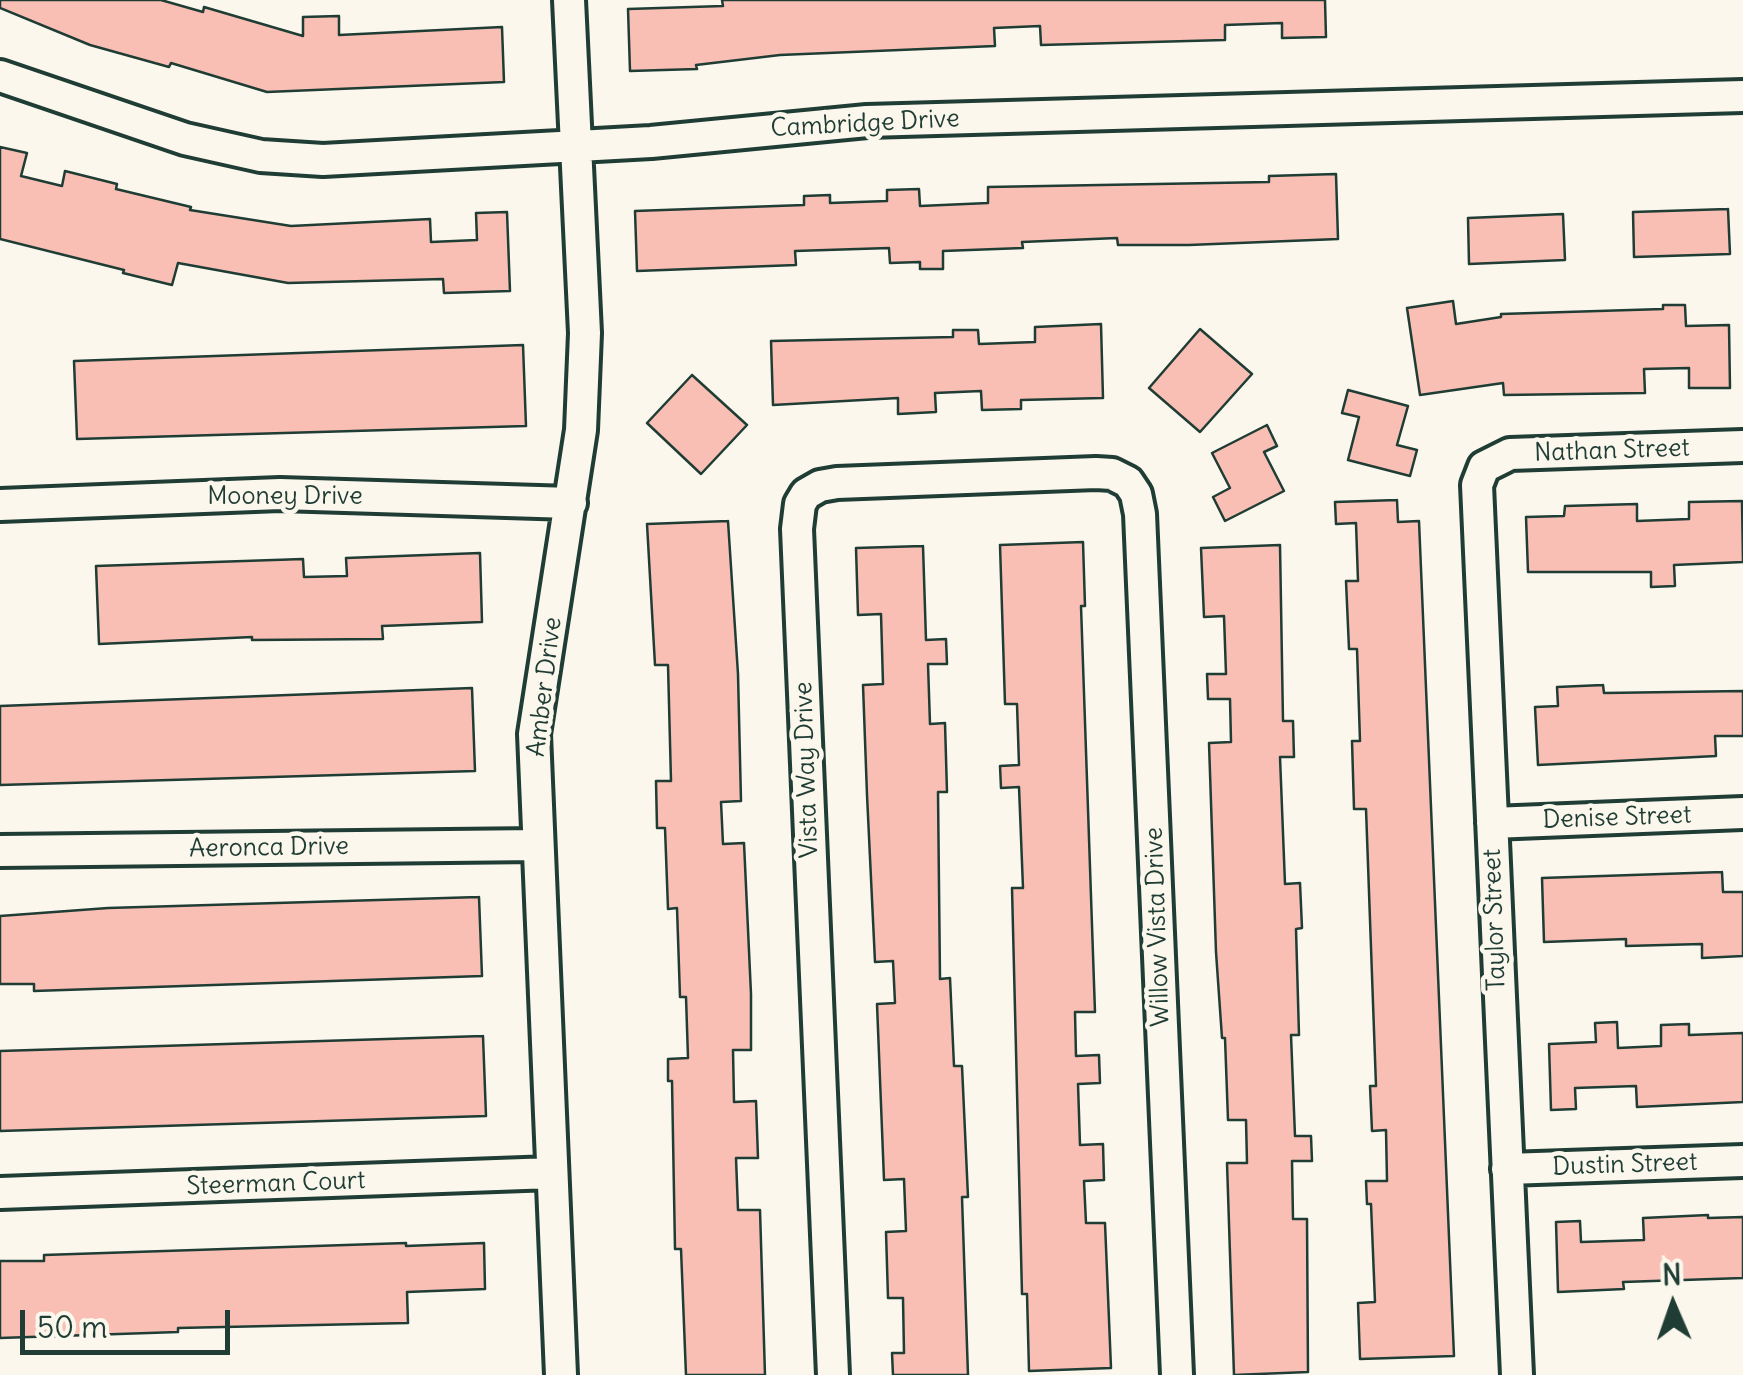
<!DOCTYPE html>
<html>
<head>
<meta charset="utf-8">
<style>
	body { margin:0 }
	#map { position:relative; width:1743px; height:1375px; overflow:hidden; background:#fbf7ec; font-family:Delius,sans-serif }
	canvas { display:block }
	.north { position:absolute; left:1623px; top:1255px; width:100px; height:100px; -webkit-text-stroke:8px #fbf7ec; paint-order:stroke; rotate:358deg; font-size:28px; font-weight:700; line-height:40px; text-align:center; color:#1f3d34 }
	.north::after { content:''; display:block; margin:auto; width:35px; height:45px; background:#1f3d34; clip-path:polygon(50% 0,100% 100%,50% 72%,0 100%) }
	.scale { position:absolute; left:20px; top:1310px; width:210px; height:45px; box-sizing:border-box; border:5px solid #1f3d34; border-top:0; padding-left:12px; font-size:30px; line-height:35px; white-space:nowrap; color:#1f3d34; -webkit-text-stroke:8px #fbf7ec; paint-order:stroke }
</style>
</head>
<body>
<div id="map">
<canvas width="1743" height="1375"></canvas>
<div class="north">N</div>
<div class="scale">50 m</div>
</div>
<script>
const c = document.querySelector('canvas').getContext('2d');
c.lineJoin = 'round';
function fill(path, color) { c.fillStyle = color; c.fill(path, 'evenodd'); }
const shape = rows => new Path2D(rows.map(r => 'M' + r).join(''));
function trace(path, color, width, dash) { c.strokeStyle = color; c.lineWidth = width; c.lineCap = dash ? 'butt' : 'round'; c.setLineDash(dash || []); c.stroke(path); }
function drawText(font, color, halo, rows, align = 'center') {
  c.font = font + ' Delius,sans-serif'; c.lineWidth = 9; c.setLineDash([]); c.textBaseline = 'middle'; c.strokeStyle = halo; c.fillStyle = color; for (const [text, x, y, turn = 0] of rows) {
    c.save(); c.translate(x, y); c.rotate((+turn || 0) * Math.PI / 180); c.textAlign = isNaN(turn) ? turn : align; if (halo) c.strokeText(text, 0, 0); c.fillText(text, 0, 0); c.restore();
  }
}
const building = shape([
	[0,0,161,0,203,12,204,7,303,36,303,17,339,16,339,35,502,27,504,82,267,92,171,63,169,67,90,45,0,8,0,0],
	[722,0,1325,0,1326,37,1282,38,1282,23,1225,25,1225,40,1041,45,1040,26,994,28,995,46,780,55,696,65,697,69,630,71,628,9,723,6,722,0],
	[0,147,27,153,21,176,62,186,65,171,117,184,116,189,191,207,190,210,291,226,430,219,431,242,477,240,476,213,507,212,510,291,444,293,443,279,288,283,178,263,172,285,123,273,124,270,0,239,0,147],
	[1336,174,1338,239,1189,245,1118,245,1117,238,1022,242,1023,248,943,251,943,269,920,269,920,262,890,263,889,248,795,251,796,265,637,271,635,211,804,205,804,196,830,195,830,203,887,201,887,190,919,189,920,206,988,203,988,187,1269,182,1269,176,1336,174],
	[1728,209,1730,254,1634,257,1633,212,1728,209],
	[1563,214,1565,260,1469,264,1468,218,1563,214],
	[1453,301,1456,324,1501,317,1501,314,1663,309,1663,305,1685,305,1686,326,1729,325,1730,388,1689,388,1689,368,1644,369,1645,393,1504,395,1503,383,1420,395,1407,308,1453,301],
	[1101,324,1103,398,1021,400,1021,409,982,410,981,391,935,393,936,412,898,414,898,398,773,405,771,341,953,337,953,330,978,330,979,344,1035,342,1035,327,1101,324],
	[1200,329,1252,374,1200,432,1149,388,1200,329],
	[523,345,526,426,77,439,74,361,523,345],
	[692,375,747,425,701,474,647,423,692,375],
	[1348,390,1408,406,1397,445,1417,450,1410,476,1348,460,1359,417,1342,413,1348,390],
	[1267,425,1277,446,1264,452,1284,491,1225,521,1213,497,1230,488,1212,453,1267,425],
	[1397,500,1398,522,1419,521,1454,1356,1360,1359,1358,1303,1375,1302,1371,1204,1367,1204,1366,1181,1387,1181,1386,1130,1372,1131,1370,1086,1376,1086,1366,809,1354,809,1352,741,1360,741,1357,649,1349,649,1346,581,1358,581,1356,523,1336,524,1335,502,1397,500],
	[1742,501,1743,562,1674,565,1675,586,1651,587,1651,572,1528,572,1526,517,1564,516,1565,506,1637,504,1637,521,1689,519,1689,502,1742,501],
	[728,521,738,674,741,801,721,802,723,844,744,843,751,994,751,1050,733,1050,734,1102,756,1101,758,1158,736,1158,738,1210,760,1210,765,1375,686,1375,681,1249,675,1249,672,1081,668,1081,668,1059,688,1058,686,997,680,997,677,908,668,909,665,828,657,828,656,781,671,781,668,665,655,665,647,524,728,521],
	[1083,542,1085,606,1081,606,1095,1012,1075,1012,1076,1056,1099,1055,1100,1083,1078,1084,1080,1145,1103,1144,1104,1180,1084,1181,1086,1223,1105,1223,1111,1368,1029,1371,1027,1294,1022,1294,1012,888,1023,888,1019,787,1001,788,1000,766,1019,765,1017,704,1005,704,1000,545,1083,542],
	[1280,545,1283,721,1293,721,1294,757,1280,757,1285,884,1300,883,1302,928,1296,929,1299,1035,1291,1035,1295,1136,1311,1136,1312,1161,1292,1161,1293,1219,1307,1219,1308,1372,1234,1375,1227,1163,1247,1163,1246,1120,1228,1120,1225,1038,1222,1038,1216,952,1209,743,1231,742,1230,699,1208,699,1207,674,1226,674,1224,616,1204,617,1201,548,1280,545],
	[923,546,926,640,946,639,947,664,928,664,930,724,945,723,947,792,938,792,940,979,950,978,954,1066,962,1066,968,1197,962,1197,968,1375,893,1375,892,1353,904,1353,903,1298,888,1298,886,1232,906,1231,904,1179,884,1180,877,1004,895,1003,893,961,875,962,867,795,863,685,883,684,881,614,858,615,856,548,923,546],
	[480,553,482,622,382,626,383,639,252,640,252,637,99,644,96,566,303,559,304,577,347,576,346,558,480,553],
	[1603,685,1604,693,1743,691,1743,736,1715,736,1716,756,1538,765,1535,707,1558,706,1557,687,1603,685],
	[472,688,475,771,0,785,0,706,472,688],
	[1722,872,1723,892,1743,892,1743,956,1702,958,1702,944,1626,946,1626,939,1544,942,1542,878,1722,872],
	[479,897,482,976,34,991,34,984,0,984,0,916,108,908,479,897],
	[1617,1022,1618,1048,1661,1046,1661,1025,1689,1024,1689,1035,1743,1033,1743,1102,1637,1107,1636,1086,1575,1088,1576,1109,1551,1110,1549,1044,1596,1042,1595,1023,1617,1022],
	[483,1036,486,1116,0,1131,0,1051,483,1036],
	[1708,1215,1708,1218,1743,1217,1743,1278,1623,1282,1624,1289,1558,1292,1556,1222,1580,1221,1581,1242,1644,1240,1643,1218,1708,1215],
	[406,1243,406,1246,484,1243,485,1289,407,1292,408,1323,178,1328,178,1332,0,1338,0,1261,44,1261,44,1255,406,1243]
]);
fill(building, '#f9beb4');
trace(building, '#1f3d34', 2.5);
const minor = shape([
	[0,76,185,139,261,156,323,160,651,142,867,121,1743,96],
	[0,505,280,494,571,503],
	[1492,823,1743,813],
	[0,851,538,845],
	[1507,1169,1743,1161],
	[0,1193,552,1173],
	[561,1375,534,734,581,430,585,333,569,0],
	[833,1375,797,529,800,504,806,494,820,486,837,483,1096,473,1112,474,1128,482,1136,494,1140,514,1177,1375],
	[1517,1375,1477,485,1484,467,1510,454,1743,446]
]);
trace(minor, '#1f3d34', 38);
trace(minor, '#fbf7ec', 30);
drawText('25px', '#1f3d34', '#fbf7ec', [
	["Cambridge Drive",865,124,-3],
	["Nathan Street",1612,451,-2],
	["Mooney Drive",285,497],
	["Amber Drive",545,687,-83],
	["Vista Way Drive",807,770,-92],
	["Denise Street",1617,818,-2],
	["Aeronca Drive",269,848,-1],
	["Taylor Street",1495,920,-92],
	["Willow Vista Drive",1158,927,-92],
	["Dustin Street",1625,1165,-2],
	["Steerman Court",276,1184,-2]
]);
</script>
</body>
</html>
